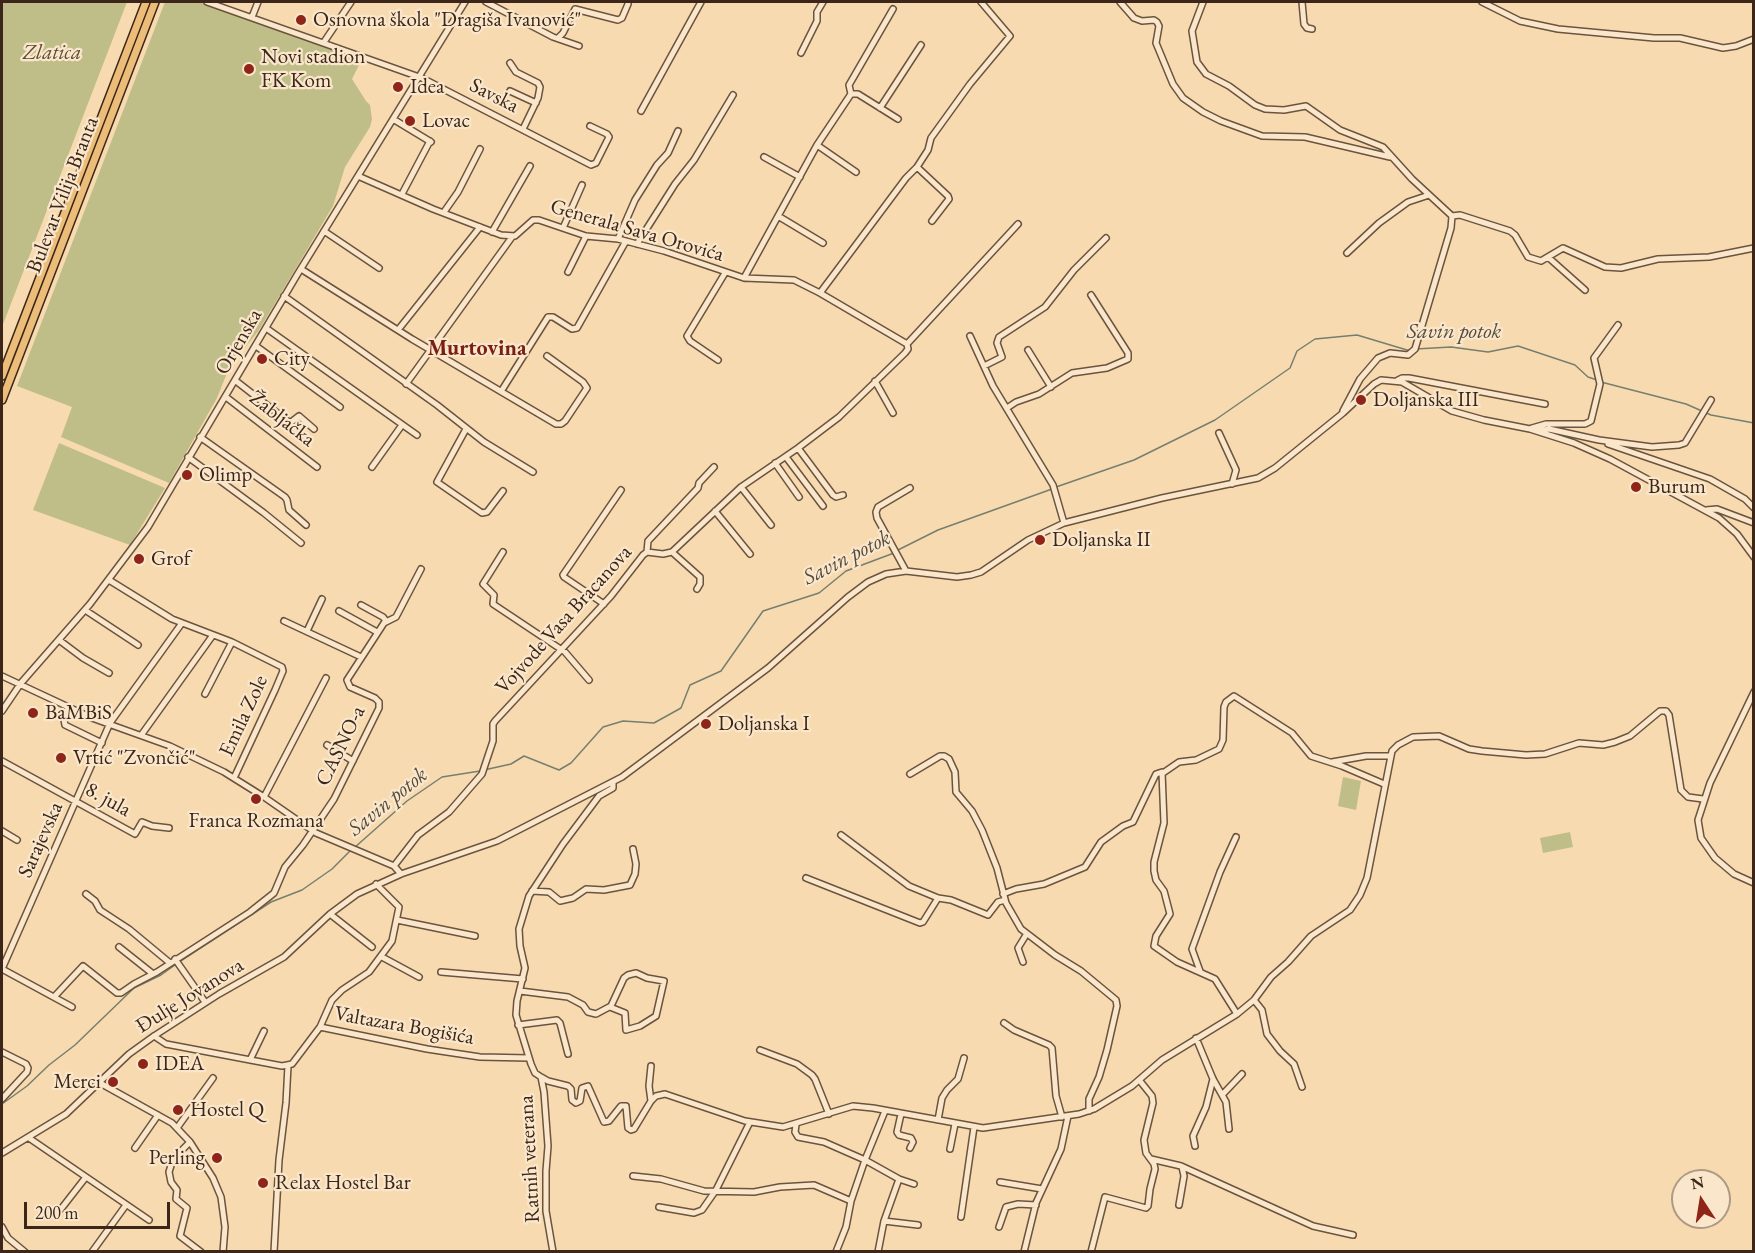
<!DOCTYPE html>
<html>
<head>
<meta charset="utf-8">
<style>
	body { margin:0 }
	#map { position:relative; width:1755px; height:1253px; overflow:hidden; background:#f7daaf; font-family:"EB Garamond",serif }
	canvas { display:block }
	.frame { position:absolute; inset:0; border:3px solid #3c2619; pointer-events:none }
	.north { position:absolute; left:1671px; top:1169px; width:60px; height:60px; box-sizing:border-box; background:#fae7cb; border:2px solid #ae9a84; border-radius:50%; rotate:348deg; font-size:16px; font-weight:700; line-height:24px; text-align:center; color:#3c2619 }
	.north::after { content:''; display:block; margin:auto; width:21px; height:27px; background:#8f2418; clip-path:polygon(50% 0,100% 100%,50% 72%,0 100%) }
	.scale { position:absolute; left:24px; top:1202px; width:146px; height:27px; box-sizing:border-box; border:3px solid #3c2619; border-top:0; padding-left:8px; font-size:18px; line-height:21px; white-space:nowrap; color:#3c2619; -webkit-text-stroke:4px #fae7cb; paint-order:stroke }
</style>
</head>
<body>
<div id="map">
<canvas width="1755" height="1253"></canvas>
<div class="frame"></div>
<div class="north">N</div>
<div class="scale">200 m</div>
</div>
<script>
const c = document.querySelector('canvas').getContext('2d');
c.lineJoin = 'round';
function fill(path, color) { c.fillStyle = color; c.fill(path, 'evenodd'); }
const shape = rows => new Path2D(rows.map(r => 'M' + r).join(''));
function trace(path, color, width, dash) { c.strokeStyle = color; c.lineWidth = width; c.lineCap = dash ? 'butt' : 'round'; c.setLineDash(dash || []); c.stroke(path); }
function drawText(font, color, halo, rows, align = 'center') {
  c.font = font + ' "EB Garamond",serif'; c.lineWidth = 4.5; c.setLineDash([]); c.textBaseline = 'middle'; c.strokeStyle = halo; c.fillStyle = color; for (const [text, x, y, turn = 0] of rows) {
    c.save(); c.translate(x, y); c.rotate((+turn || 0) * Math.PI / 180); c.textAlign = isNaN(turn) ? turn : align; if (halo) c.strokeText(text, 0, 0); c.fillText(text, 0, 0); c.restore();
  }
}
fill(shape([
	[2,2,127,2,2,327],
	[165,2,199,2,358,59,359,65,352,79,366,101,370,105,372,119,370,127,345,167,333,206,259,330,229,368,217,398,169,483,61,437,72,407,17,386],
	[59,443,165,488,130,545,33,510],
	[1343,777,1361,781,1356,810,1338,806],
	[1570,832,1573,847,1543,853,1540,838]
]), '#c0be88');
trace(shape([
	[1416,349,1451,347,1488,352,1518,346,1575,365,1588,377,1597,380],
	[1601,382,1686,404,1711,415,1754,423],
	[1056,487,1134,460,1215,420,1290,368,1297,351,1315,339,1357,335,1407,350,1411,350],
	[898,550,938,530,1052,489],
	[484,770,511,764,524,756,559,770,571,763,603,727,623,721,654,723,681,708,690,685,721,671,763,611,819,593,846,571,894,553],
	[354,848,407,801,442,777,480,771],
	[179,962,271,902,302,890,332,869,350,851],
	[2,1104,27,1086,49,1065,75,1045,134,988,161,975,175,965]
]), '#767f6f', 1.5);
const minor = shape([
	[207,2,422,78,591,165,596,163,609,137,607,134,590,126],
	[486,2,553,37,579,46],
	[1120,2,1134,18,1142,21,1154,20,1157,22,1159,26,1156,43,1173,84,1183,98,1203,112,1221,121,1262,136,1305,137,1390,157],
	[1203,2,1192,31,1197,62,1206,74,1229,86,1255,105,1265,109,1284,110,1306,106,1340,130,1383,147,1412,179,1452,216,1451,228,1415,349,1408,355,1390,353,1378,358,1360,379,1343,411],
	[1302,2,1304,24,1307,28,1312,29],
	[1482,2,1520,21,1558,29,1654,38,1680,38,1723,48,1736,46,1754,39],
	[252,17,258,2],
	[559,37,563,33,575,9,618,20,622,18,628,4],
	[324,42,351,2],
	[801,53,817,21,817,12,823,2],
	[510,63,516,72,538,83,540,87,538,98,523,129],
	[510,91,536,103],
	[851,94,849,85,893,9],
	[880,108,921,45],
	[641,111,701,2],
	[393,119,431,142],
	[817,145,856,172],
	[764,157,800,177],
	[917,167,948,196,949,199,932,221],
	[358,176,433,209,501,235,515,236,533,220,539,220,586,236,618,239,664,251,744,278,794,280,820,293,907,344],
	[402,194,430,141],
	[444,212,458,192,480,149],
	[778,216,823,243],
	[1452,216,1460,215,1510,231,1515,235,1528,257,1541,261,1563,248,1605,267,1621,268,1658,259,1709,257,1754,248],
	[563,228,582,185],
	[324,231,379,268],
	[492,232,530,166],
	[618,239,635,200,657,165,668,153,678,131],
	[637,244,675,184,694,160,733,95],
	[1347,253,1379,223,1408,202,1429,195],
	[1549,258,1585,290],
	[301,269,412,339,556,424,561,424,565,421,587,388,583,382,547,356],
	[568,272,586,236],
	[744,278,817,145,851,94,858,94,898,119],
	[820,293,906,178,917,167,928,150,931,138,970,84,1010,36,981,2],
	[284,296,437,405,484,442,533,472],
	[266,328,417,435],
	[398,330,480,227],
	[970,336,993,386,1053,485,1064,523],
	[907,344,1018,224],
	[256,346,340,407],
	[1028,350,1051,387],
	[718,360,690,341,687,336,725,273],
	[984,366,1002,357,997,343,999,337,1045,307,1074,270,1106,238],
	[1398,380,1402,378,1409,378,1545,404],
	[236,381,290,423,299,416,314,429],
	[875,381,893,413],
	[406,384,512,237],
	[502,390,548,317,553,317,572,329,577,328,626,241],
	[226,397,317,467],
	[1007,408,1016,402,1039,394,1072,373,1107,368,1128,359,1128,353,1091,295],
	[1532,428,1546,424,1585,424,1591,421,1600,384,1594,358,1618,325],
	[466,429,437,482,482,513,487,512,503,491],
	[1538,431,1549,429,1599,440,1652,447,1679,445,1685,443,1711,400],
	[1219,433,1236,470,1232,484],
	[200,437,285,497,287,500,289,510,306,525],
	[1608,444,1710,479,1745,499,1754,508],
	[798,448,833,495,836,497,843,495],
	[188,457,264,513,301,543],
	[786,457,823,506],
	[775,463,799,497],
	[372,467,402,425],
	[741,487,771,525],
	[1706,510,1717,509,1754,523],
	[715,511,750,554],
	[503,552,483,584,494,595,493,604,565,652,589,680],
	[647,552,648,541,698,488,699,483,714,467],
	[672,552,700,577,700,584,697,589],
	[906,571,877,518,876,512,878,507,910,488],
	[109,580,172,619,232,642,282,667,283,671,275,690,234,778],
	[604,604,564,577,563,575,621,490],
	[361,605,383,617,386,621],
	[85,610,138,645],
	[339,611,377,632],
	[284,621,361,657],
	[307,631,322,599],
	[59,640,83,658,109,673],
	[2,676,92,718,170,746,224,772,264,797,316,833,394,866,401,874],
	[1754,692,1710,783,1698,820,1701,838,1715,858,1734,874,1754,883],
	[205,694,232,642],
	[68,707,64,720,65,725,102,743],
	[2,711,21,683,90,604,148,527,297,275,465,2],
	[142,734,213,635],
	[327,745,353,761],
	[2,761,135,834,142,822,152,826,169,828],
	[1332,762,1366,756,1391,756],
	[1163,773,1179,762,1196,760,1219,749,1223,740,1224,707,1226,702,1234,696,1292,733,1311,756,1342,766,1384,784],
	[910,774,940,756,944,756,949,759,955,772,956,792,972,811,982,830,997,868,1006,903,1021,929,1055,955,1081,971,1116,1000,1117,1006,1107,1050,1099,1077,1089,1099,1089,1111],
	[264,797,326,678],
	[2,831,17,840],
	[841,835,909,886,938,898,951,900,988,915,998,902,1005,900],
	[394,866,418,835,449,812,482,774,493,741,493,724,495,721,611,596,643,555,647,552,663,554,672,552,741,487,798,448,839,417,905,353,908,349,907,344],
	[806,878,920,923,923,922,938,898],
	[532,891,549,892,560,901,573,898,586,889,604,890,630,885,635,874,636,864,633,849],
	[86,894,95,901,100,910,129,929,170,963],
	[1003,894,1016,889,1044,884,1085,867,1101,842,1123,826,1133,822,1156,774,1162,772,1164,823,1154,862,1154,871,1156,880,1164,891,1170,914,1156,936,1154,946,1177,962,1215,979,1237,1014],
	[330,914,372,947],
	[397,920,475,936],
	[119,947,153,974],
	[382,957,419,977],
	[175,959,205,1002],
	[1023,962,1018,948,1026,935],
	[2,969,110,723,182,623],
	[2,969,72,1007],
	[1200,971,1192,949,1220,872,1236,837],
	[441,972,523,979],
	[520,991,568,997,583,1005,588,1012,596,1014,611,1006,624,978,628,975,636,973,647,978,664,981,656,1016,640,1026,626,1030,625,1013,610,1007],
	[54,997,83,966,117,993,121,993,134,984,157,972,250,912,274,893,285,867,303,845,334,799,379,708,379,702,375,698,350,687,347,680,384,623,396,617,421,569],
	[1254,1000,1262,1010,1267,1034,1280,1051,1294,1064,1302,1087],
	[1004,1023,1014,1030,1049,1045,1052,1048,1056,1096,1062,1117],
	[518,1025,557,1020,560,1023,568,1054],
	[320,1027,427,1049,480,1057,529,1058],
	[154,1036,166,1044,282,1066,292,1064,320,1027,332,1000,342,990,369,972,392,941,399,907,376,884],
	[1196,1038,1213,1079,1226,1102,1229,1129],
	[760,1050,797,1064,812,1075,815,1079,829,1114],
	[2,1052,26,1064,28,1068,27,1072,2,1099],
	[250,1060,264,1031],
	[651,1066,649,1086,651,1101],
	[541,1077,548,1081,568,1086,571,1089,572,1100,576,1103,580,1101,582,1088,588,1086,604,1122,609,1121,621,1106,626,1106,628,1128,631,1130,634,1129,651,1101,656,1096,665,1094,745,1121,783,1127,853,1106,873,1108,983,1128,1079,1114,1094,1109,1132,1086,1162,1060,1237,1014,1254,1000,1271,977,1288,962,1311,936,1350,910,1360,895,1367,878,1392,751,1398,745,1413,737,1439,736,1469,749,1482,751,1526,755,1545,754,1579,743,1603,745,1615,742,1630,736,1660,711,1666,711,1669,715,1681,790,1688,797,1703,799],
	[100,1083,172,1123,190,1142,213,1178,221,1197,225,1227,223,1252],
	[1223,1094,1242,1074],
	[901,1114,897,1132,899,1135,911,1138,913,1142,910,1148],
	[938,1120,942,1098,947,1090,958,1079,964,1058],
	[796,1125,795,1132,798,1137,824,1142,865,1160,899,1179,914,1184],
	[177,1128,213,1078],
	[29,1138,149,1220],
	[190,1142,173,1159,169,1172,171,1182,177,1190,176,1199,187,1208,180,1236,201,1252],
	[1195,1146,1193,1136,1206,1107,1213,1079],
	[135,1148,158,1115],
	[950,1149,955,1124],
	[2,1153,66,1114,129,1054,154,1036,219,994,284,957,330,914,357,894,401,874,497,841,622,777,768,668,848,597,868,582,886,574,906,571,957,577,971,575,981,572,1028,540,1064,523,1162,498,1258,478,1275,468,1343,413,1374,384,1381,380,1402,382,1452,411,1484,420,1530,429,1574,443,1610,459,1719,518,1737,534,1754,557],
	[1151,1159,1181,1166,1313,1226,1353,1235],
	[633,1176,661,1179,704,1191,754,1192,780,1187,814,1185,851,1201],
	[899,1179,884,1221,918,1225],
	[1000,1182,1042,1189],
	[1179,1205,1184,1176,1182,1167],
	[659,1207,694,1213,702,1210,716,1190,750,1122],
	[61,1209,86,1177],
	[961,1217,974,1127],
	[2,1227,8,1238,25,1252],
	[999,1227,1006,1207,1018,1204,1036,1205],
	[92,1252,126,1205],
	[274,1252,279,1160,286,1103,288,1066],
	[553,1252,546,1211,546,1171,548,1146,544,1092,541,1077,535,1073,531,1064,516,1015,517,1001,525,968,520,946,519,929,529,896,563,844,599,796,613,788,613,782],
	[836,1252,846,1227,851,1201,865,1160,885,1111],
	[878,1252,884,1221],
	[1024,1252,1036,1203,1061,1149,1068,1116],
	[1091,1252,1105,1197,1146,1208,1148,1206,1150,1189,1155,1169,1154,1164,1146,1153,1144,1140,1153,1103,1152,1096,1140,1081]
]);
const major = shape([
	[2,376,146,2],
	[2,400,155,2]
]);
trace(minor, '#6b533e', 8);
trace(major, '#3c2619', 10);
trace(minor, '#fae7cb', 5);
trace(major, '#ecbd78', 7);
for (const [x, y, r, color] of [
	[301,20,6,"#8f2418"],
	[249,69,6,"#8f2418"],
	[398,87,6,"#8f2418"],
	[410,121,6,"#8f2418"],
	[262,359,6,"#8f2418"],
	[1361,400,6,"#8f2418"],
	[187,475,6,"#8f2418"],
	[1636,487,6,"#8f2418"],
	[1040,540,6,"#8f2418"],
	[139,559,6,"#8f2418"],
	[33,713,6,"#8f2418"],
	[706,724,6,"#8f2418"],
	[61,758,6,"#8f2418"],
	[256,799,6,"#8f2418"],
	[143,1064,6,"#8f2418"],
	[113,1082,6,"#8f2418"],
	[178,1110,6,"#8f2418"],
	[217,1158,6,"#8f2418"],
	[263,1183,6,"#8f2418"]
]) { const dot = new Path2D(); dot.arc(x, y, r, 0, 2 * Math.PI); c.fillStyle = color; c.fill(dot); trace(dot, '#fae7cb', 2); }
drawText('21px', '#3c2619', '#fae7cb', [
	["Osnovna škola \"Dragiša Ivanović\"",313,20],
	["Novi stadion",261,57],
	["FK Kom",261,81],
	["Idea",410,87],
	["Lovac",422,121],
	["City",274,359],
	["Doljanska III",1373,400],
	["Olimp",199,475],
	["Burum",1648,487],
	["Doljanska II",1052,540],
	["Grof",151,559],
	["BaMBiS",45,713],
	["Doljanska I",718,724],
	["Vrtić \"Zvončić\"",73,758],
	["Franca Rozmana",256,821,"center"],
	["IDEA",155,1064],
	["Merci",101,1082,"right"],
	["Hostel Q",190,1110],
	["Perling",205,1158,"right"],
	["Relax Hostel Bar",275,1183]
], 'left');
drawText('italic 21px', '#5d4c35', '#fae7cb', [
	["Zlatica",52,53]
]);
drawText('21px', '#3c2619', '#fae7cb', [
	["Savska",494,96,27],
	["Bulevar Vilija Branta",63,195,-69],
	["Generala Sava Orovića",637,231,16],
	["Orjenska",239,342,-60],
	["Žabljačka",282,419,38],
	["Vojvode Vasa Bracanova",564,620,-48],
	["Emila Zole",244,716,-65],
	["CASNO-a",341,746,-64],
	["8. jula",108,800,29],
	["Sarajevska",41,840,-66],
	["Đulje Jovanova",190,996,-32],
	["Valtazara Bogišića",404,1026,10],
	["Ratnih veterana",530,1159,-93]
]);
drawText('italic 22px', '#544b3d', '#fae7cb', [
	["Savin potok",1454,332],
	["Savin potok",847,558,-27],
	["Savin potok",388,802,-39]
]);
drawText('bold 22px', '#7a1f14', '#fae7cb', [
	["Murtovina",477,349]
]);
</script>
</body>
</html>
